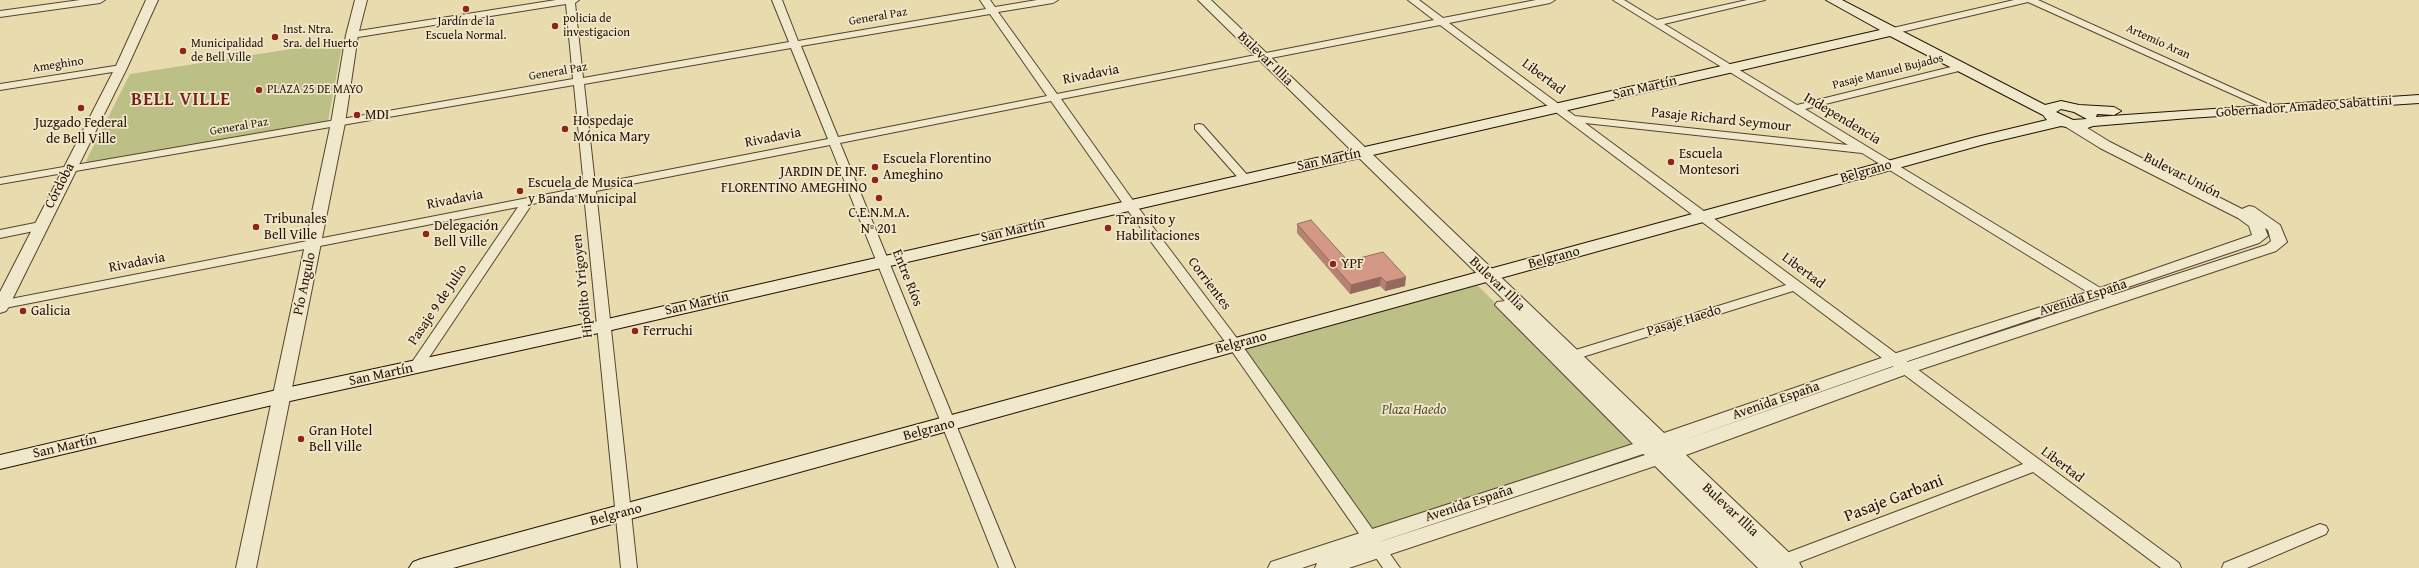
<!DOCTYPE html>
<html>
<head>
<meta charset="utf-8">
<style>
	body { margin:0 }
	canvas { display:block; background:#e8dcaf }
</style>
</head>
<body>
<canvas width="2419" height="568"></canvas>
<script>
const c = document.querySelector('canvas').getContext('2d');
c.lineJoin = 'round';
function fill(path, color) { c.fillStyle = color; c.fill(path, 'evenodd'); }
const shape = rows => new Path2D(rows.map(r => 'M' + r).join(''));
function trace(path, color, width, dash) { c.strokeStyle = color; c.lineWidth = width; c.lineCap = dash ? 'butt' : 'round'; c.setLineDash(dash || []); c.stroke(path); }
function drawText(font, color, halo, rows, align = 'center') {
  c.font = font + ' "Gentium Book Plus",serif'; c.lineWidth = 3.5; c.setLineDash([]); c.textBaseline = 'middle'; c.strokeStyle = halo; c.fillStyle = color; for (const [text, x, y, turn = 0] of rows) {
    c.save(); c.translate(x, y); c.rotate((+turn || 0) * Math.PI / 180); c.textAlign = isNaN(turn) ? turn : align; if (halo) c.strokeText(text, 0, 0); c.fillText(text, 0, 0); c.restore();
  }
}
fill(shape([
	[343,41,328,121,91,163,86,161,130,74],
	[1477,285,1638,442,1372,533,1241,351]
]), '#bcbf86');
const minor = shape([
	[80,0,105,0,100,3,0,17,0,11,80,0],
	[556,0,579,0,575,3,583,78,789,42,772,0,782,0,798,41,986,9,980,0,990,0,995,7,1037,0,1058,0,1053,3,998,12,1057,94,1434,20,1408,0,1419,0,1443,18,1536,0,1555,0,1550,3,1449,23,1575,116,1848,145,1613,0,1624,0,1657,20,1747,0,1765,0,1664,24,1797,105,1963,64,1967,65,1967,69,1805,109,2117,298,2119,301,2117,304,2107,304,1862,153,1585,123,2179,563,2181,568,2161,568,2033,472,1784,568,1758,568,1760,563,2023,464,1793,291,1576,359,1566,359,1564,356,1566,353,1786,285,1440,25,1061,99,1134,202,1239,341,1400,568,1383,568,1229,347,1126,208,1051,101,840,143,1015,568,999,568,830,145,596,191,637,568,621,568,584,194,532,204,420,371,415,373,408,368,518,207,0,309,0,301,584,187,574,85,0,184,0,178,573,79,566,4,352,38,347,35,352,32,556,0],
	[990,14,1047,96,838,137,801,46,990,14],
	[791,48,828,139,595,184,584,84,791,48],
	[2014,0,2038,0,2279,109,2274,112,2270,111,2028,2,1893,34,1888,31,1893,28,2014,0],
	[121,65,125,66,125,70,0,90,0,84,121,65],
	[1199,124,1203,125,1249,177,1251,179,1249,181,1241,181,1195,129,1195,125,1199,124],
	[40,222,46,226,44,229,0,238,0,230,40,222],
	[2320,524,2326,526,2328,530,2326,534,2247,568,2222,568,2224,563,2320,524]
]);
const tertiary = shape([
	[146,0,158,0,127,68,8,308,6,311,0,313,0,292,115,68,146,0],
	[355,0,367,0,358,35,345,123,256,568,236,568,331,123,346,35,355,0],
	[1198,0,1211,0,1664,433,1887,356,2094,290,2252,235,2249,226,2238,218,2100,148,2066,127,2064,124,2066,121,2076,121,2110,142,2242,209,2249,206,2254,207,2280,225,2287,242,2276,251,1910,373,1686,455,1799,562,1802,568,1758,568,1655,466,1349,568,1315,568,1317,563,1302,568,1268,568,1271,562,1633,444,1495,305,1497,302,1505,301,1198,0],
	[2265,228,2268,230,2271,241,2266,245,1898,365,1675,443,1899,364,2259,243,2268,236,2265,228],
	[1643,454,1645,455,1361,548,1643,454]
]);
const secondary = shape([
	[1826,0,1842,0,2045,105,2061,101,2079,105,2114,107,2121,111,2114,115,2097,114,2096,117,2419,95,2419,103,2189,118,2093,126,2082,130,2061,126,1985,144,453,568,409,568,413,562,421,559,1976,137,2047,120,2043,115,1890,36,603,332,281,403,0,469,0,455,281,389,603,320,1880,30,1826,0],
	[2061,109,2074,112,2087,119,2073,120,2056,112,2061,109]
]);
trace(minor, '#56432d', 2);
trace(tertiary, '#56432d', 2);
trace(secondary, '#251002', 2);
fill(minor, '#f0e8cb');
fill(tertiary, '#f0e8cb');
fill(secondary, '#f0e8cb');
fill(shape([
	[1297,224,1348,261,1405,286,1385,291,1380,286,1350,294,1297,233]
]), '#b68373');
fill(shape([
	[1381,277,1380,286,1350,294,1351,285],
	[1406,277,1405,286,1385,291,1386,282]
]), '#946a5e');
const building = shape([
	[1311,220,1348,261,1383,252,1406,277,1386,282,1381,277,1351,285,1297,224,1311,220]
]);
fill(building, '#d49886');
trace(building, '#946a5e', 1);
for (const [x, y, r, color] of [
	[466,9,4,"#8f2418"],
	[555,26,4,"#8f2418"],
	[275,37,4,"#8f2418"],
	[183,51,4,"#8f2418"],
	[259,90,4,"#8f2418"],
	[81,108,4,"#8f2418"],
	[357,115,4,"#8f2418"],
	[565,129,4,"#8f2418"],
	[1671,162,4,"#8f2418"],
	[875,167,4,"#8f2418"],
	[875,180,4,"#8f2418"],
	[520,191,4,"#8f2418"],
	[879,198,4,"#8f2418"],
	[256,227,4,"#8f2418"],
	[1108,228,4,"#8f2418"],
	[426,234,4,"#8f2418"],
	[1333,264,4,"#8f2418"],
	[23,311,4,"#8f2418"],
	[635,331,4,"#8f2418"],
	[301,439,4,"#8f2418"]
]) { const dot = new Path2D(); dot.arc(x, y, r, 0, 2 * Math.PI); c.fillStyle = color; c.fill(dot); trace(dot, '#f0e8cb', 1.5); }
drawText('12px', '#251002', '#f0e8cb', [
	["General Paz",878,17,-10],
	["Artemio Aran",2158,42,24],
	["Ameghino",58,65,-9],
	["General Paz",558,72,-10],
	["Pasaje Manuel Bujados",1888,72,-14],
	["General Paz",239,127,-10]
]);
drawText('12px', '#251002', '#f0e8cb', [
	["policia de",563,19],
	["investigacion",563,33],
	["Jardín de la",466,22,"center"],
	["Escuela Normal.",466,36,"center"],
	["Inst. Ntra.",283,30],
	["Sra. del Huerto",283,44],
	["Municipalidad",191,44],
	["de Bell Ville",191,58],
	["PLAZA 25 DE MAYO",267,90]
], 'left');
drawText('14px', '#251002', '#f0e8cb', [
	["Bulevar Illia",1265,59,44],
	["Rivadavia",1091,75,-11],
	["Libertad",1543,77,37],
	["San Martín",1645,88,-13],
	["Gobernador Amadeo Sabattini",2304,107,-4],
	["Independencia",1842,119,31],
	["Pasaje Richard Seymour",1721,120,6],
	["Rivadavia",773,138,-11],
	["San Martín",1329,160,-12],
	["Belgrano",1866,172,-16],
	["Bulevar Unión",2182,176,27],
	["Córdoba",60,186,-63],
	["Rivadavia",455,200,-11],
	["San Martín",1013,231,-13],
	["Belgrano",1554,258,-15],
	["Rivadavia",137,263,-11],
	["Libertad",1803,271,37],
	["Entre Ríos",907,278,68],
	["Pío Angulo",305,284,-78],
	["Corrientes",1209,284,53],
	["Bulevar Illia",1497,284,44],
	["Hipólito Yrigoyen",583,286,-96],
	["Avenida España",2083,298,-18],
	["San Martín",697,304,-13],
	["Pasaje 9 de Julio",438,305,-56],
	["Pasaje Haedo",1684,321,-17],
	["Belgrano",1241,343,-15],
	["San Martín",381,375,-12],
	["Avenida España",1776,401,-19],
	["Belgrano",929,430,-15],
	["San Martín",65,447,-13],
	["Libertad",2062,465,37],
	["Avenida España",1469,504,-18],
	["Bulevar Illia",1730,510,43],
	["Belgrano",616,515,-15]
]);
drawText('14px', '#251002', '#f0e8cb', [
	["MDI",365,115],
	["Hospedaje",573,121],
	["Mónica Mary",573,137],
	["Juzgado Federal",81,123,"center"],
	["de Bell Ville",81,139,"center"],
	["Escuela",1679,154],
	["Montesori",1679,170],
	["Escuela Florentino",883,159],
	["Ameghino",883,175],
	["JARDIN DE INF.",867,172,"right"],
	["FLORENTINO AMEGHINO",867,188,"right"],
	["Escuela de Musica",528,183],
	["y Banda Municipal",528,199],
	["C.E.N.M.A.",879,213,"center"],
	["Nº 201",879,229,"center"],
	["Tribunales",264,219],
	["Bell Ville",264,235],
	["Transito y",1116,220],
	["Habilitaciones",1116,236],
	["Delegación",434,226],
	["Bell Ville",434,242],
	["YPF",1341,264],
	["Galicia",31,311],
	["Ferruchi",643,331],
	["Gran Hotel",309,431],
	["Bell Ville",309,447]
], 'left');
drawText('italic 14px', '#5a4d30', '#f0e8cb', [
	["Plaza Haedo",1414,410]
]);
drawText('17px', '#251002', '#f0e8cb', [
	["Pasaje Garbani",1894,499,-21]
]);
c.letterSpacing = '1px';
drawText('bold 18px', '#7a1f14', '#f0e8cb', [
	["BELL VILLE",181,100]
]);
c.letterSpacing = '0px';
</script>
</body>
</html>
